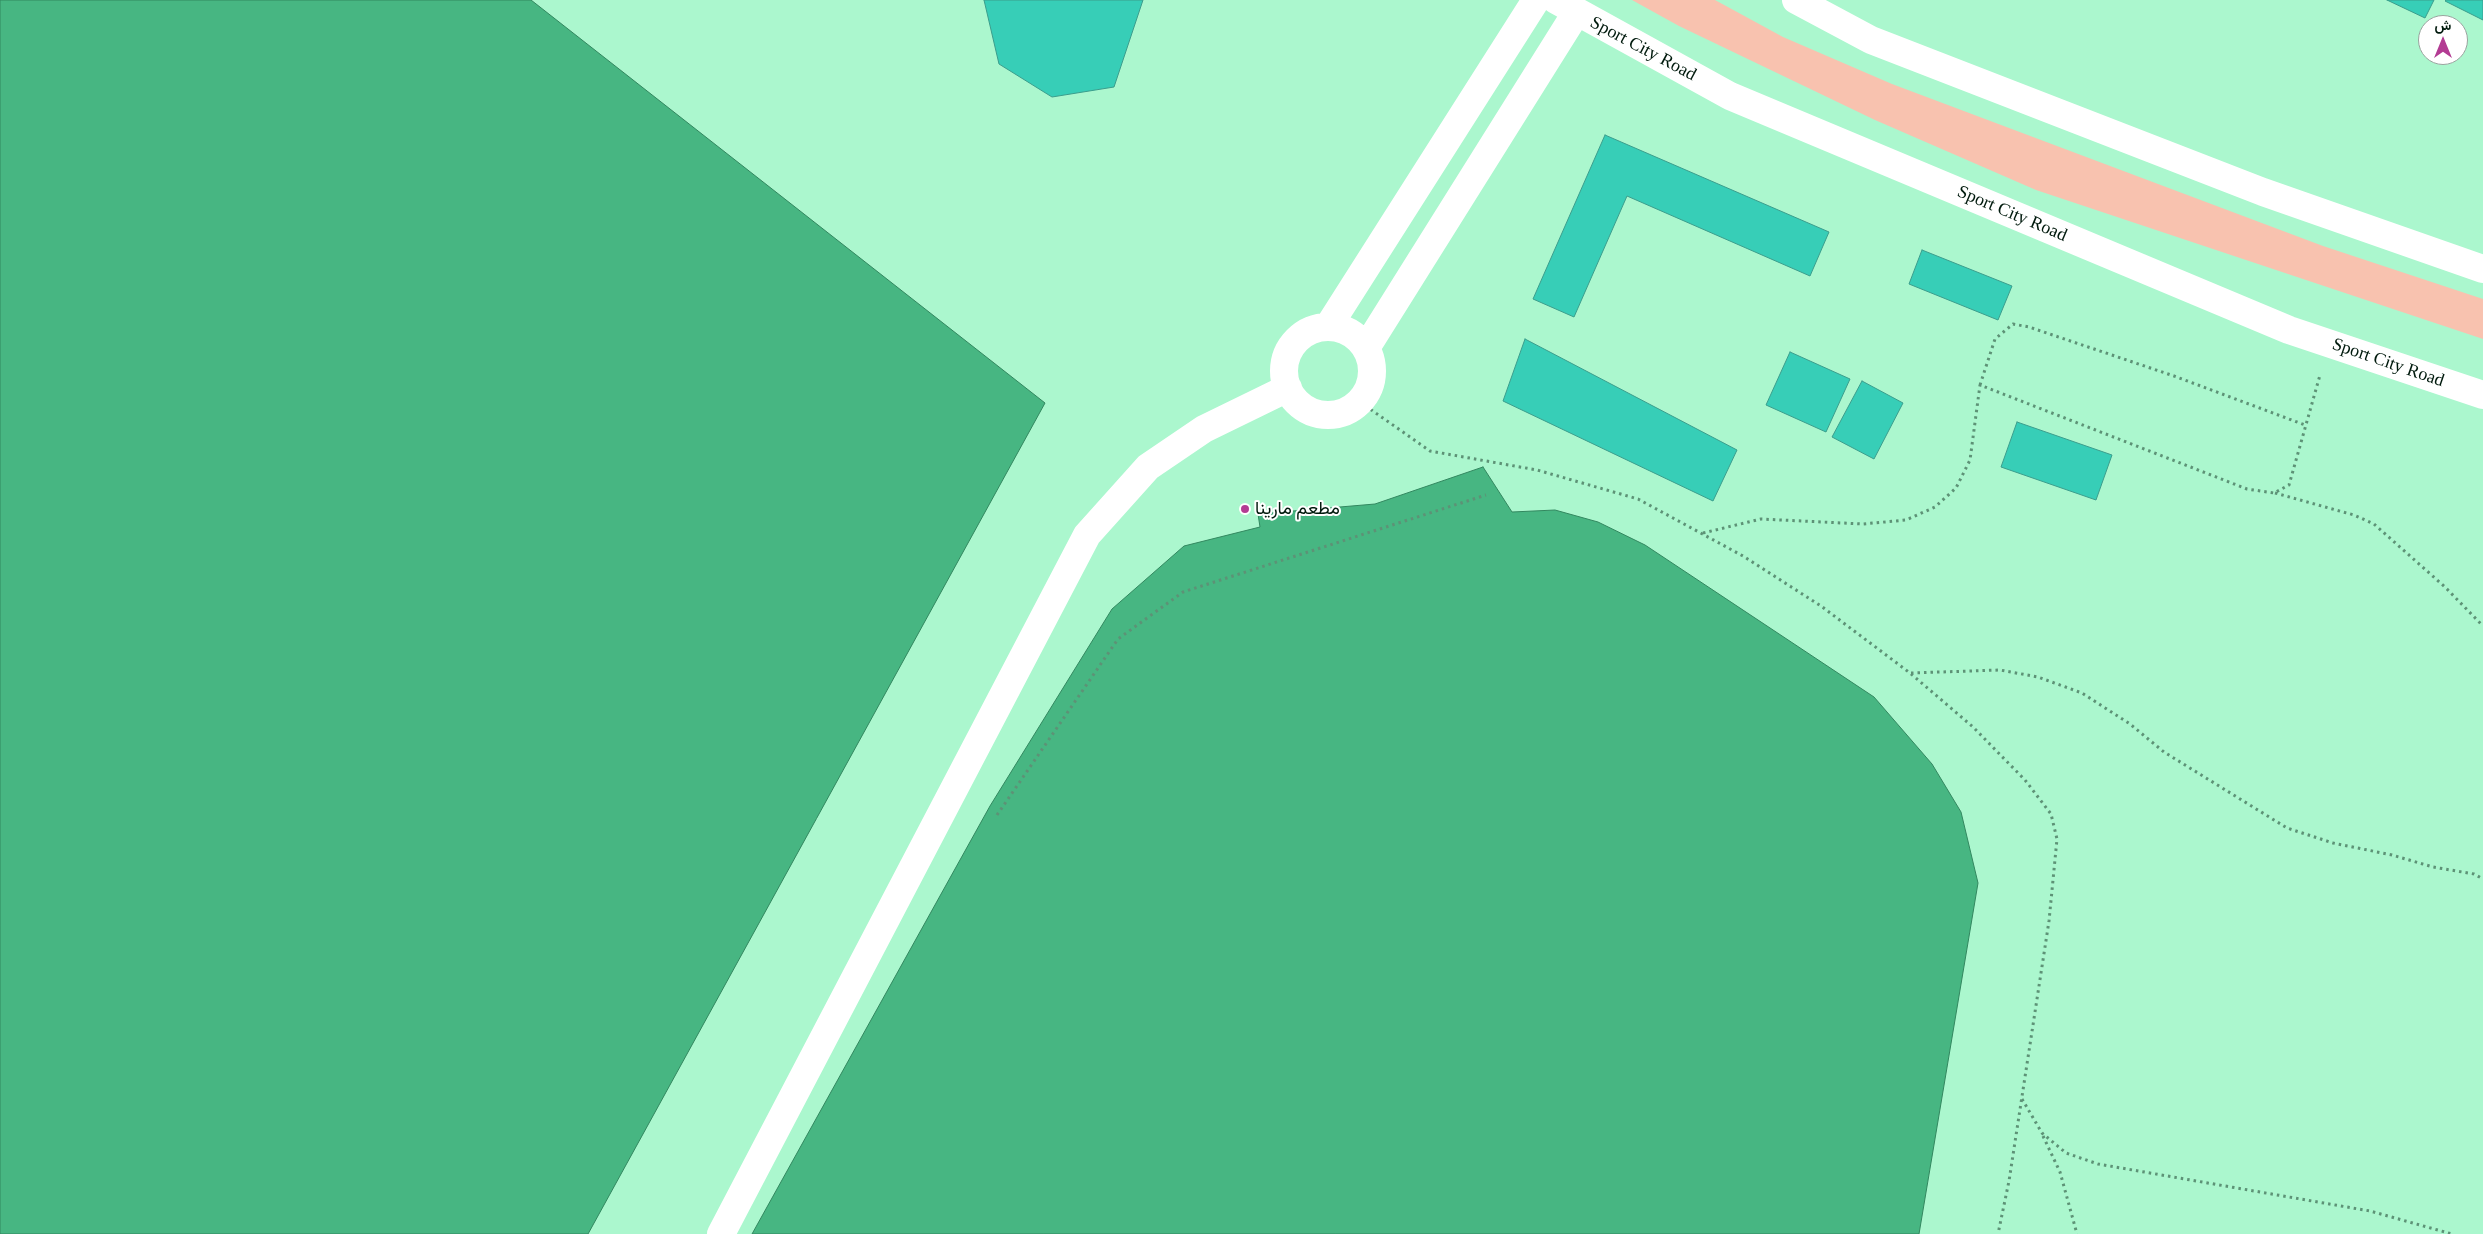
<!DOCTYPE html>
<html>
<head>
<meta charset="utf-8">
<style>
	body { margin:0 }
	#map { position:relative; width:2483px; height:1234px; overflow:hidden; background:#abf7ce; font-family:"Times New Roman",Vazirmatn,serif }
	canvas { display:block }
	.north { position:absolute; left:2418px; top:15px; width:50px; height:50px; box-sizing:border-box; background:#fff; border:1px solid #99a39e; border-radius:50%; rotate:0deg; font-size:14px; font-weight:700; line-height:20px; text-align:center; color:#001a0d }
	.north::after { content:''; display:block; margin:auto; width:18px; height:22px; background:#b33c93; clip-path:polygon(50% 0,100% 100%,50% 72%,0 100%) }
</style>
</head>
<body>
<div id="map">
<canvas width="2483" height="1234"></canvas>
<div class="north">ش</div>
</div>
<script>
const c = document.querySelector('canvas').getContext('2d');
c.lineJoin = 'round';
function fill(path, color) { c.fillStyle = color; c.fill(path, 'evenodd'); }
const shape = rows => new Path2D(rows.map(r => 'M' + r).join(''));
function trace(path, color, width, dash) { c.strokeStyle = color; c.lineWidth = width; c.lineCap = dash ? 'butt' : 'round'; c.setLineDash(dash || []); c.stroke(path); }
function drawText(font, color, halo, rows, align = 'center') {
  c.font = font + ' "Times New Roman",Vazirmatn,serif'; c.lineWidth = 4; c.setLineDash([]); c.textBaseline = 'middle'; c.strokeStyle = halo; c.fillStyle = color; for (const [text, x, y, turn = 0] of rows) {
    c.save(); c.translate(x, y); c.rotate((+turn || 0) * Math.PI / 180); c.textAlign = isNaN(turn) ? turn : align; if (halo) c.strokeText(text, 0, 0); c.fillText(text, 0, 0); c.restore();
  }
}
fill(shape([
	[1632,0,1715,0,1783,37,1892,84,2323,246,2483,299,2483,339,2036,190,1875,120,1679,26]
]), '#f8c2af');
const water = shape([
	[0,0,531,0,1045,403,588,1234,0,1234,0,0],
	[1483,467,1512,512,1555,510,1598,522,1645,545,1874,697,1932,764,1961,812,1978,883,1919,1234,752,1234,990,806,1112,609,1184,546,1260,527,1258,514,1375,504,1483,467]
]);
fill(water, '#47b682');
trace(water, '#32875f', 1);
const building = shape([
	[984,0,1143,0,1114,87,1052,97,999,64,984,0],
	[2387,0,2434,0,2425,18,2387,0],
	[2446,0,2483,0,2483,20,2445,1,2446,0],
	[1605,135,1829,232,1810,276,1627,196,1574,317,1533,299,1605,135],
	[1922,250,2012,286,1998,320,1909,284,1922,250],
	[1525,339,1737,450,1713,501,1503,401,1525,339],
	[1790,352,1850,379,1826,432,1766,405,1790,352],
	[1862,381,1903,403,1874,459,1832,437,1862,381],
	[2017,422,2112,455,2096,500,2001,467,2017,422]
]);
fill(building, '#37ceb7');
trace(building, '#3b9d8c', 1);
trace(shape([
	[1980,385,1995,339,2013,324,2029,327,2174,376,2305,425],
	[1360,402,1430,451,1537,470,1638,499,1743,556,1821,606,1910,673,1973,727,2025,780,2051,814,2057,839,2049,921,2009,1181,1998,1234],
	[2275,493,2354,515,2374,524,2445,587,2483,626],
	[1703,533,1761,519,1863,524,1906,520,1935,507,1956,488,1970,460,1980,385,2247,489,2274,493,2289,485,2320,375],
	[1911,673,2000,670,2038,677,2082,693,2130,724,2164,752,2287,828,2333,843,2392,855,2433,867,2474,874,2483,879],
	[997,815,1118,639,1183,592,1486,495],
	[2022,1099,2042,1133,2066,1153,2098,1164,2370,1211,2452,1234],
	[2043,1136,2060,1172,2077,1234]
]), '#5d9276', 3, [2.5, 4]);
trace(shape([
	[1328,327,1536,0],
	'1284 371a44 44 0 1 1 88 0a44 44 0 1 1-88 0Z',
	[1366,348,1576,13],
	[721,1234,1087,535,1148,467,1204,429,1288,388]
]), '#fff', 28);
trace(shape([
	[1556,0,1730,96,2289,330,2483,395],
	[1796,0,1871,40,2263,192,2483,269]
]), '#fff', 28);
for (const [x, y, r, color] of [
	[1245,509,5,"#b33c93"]
]) { const dot = new Path2D(); dot.arc(x, y, r, 0, 2 * Math.PI); c.fillStyle = color; c.fill(dot); trace(dot, '#fff', 2); }
drawText('18px', '#001a0d', '#fff', [
	["Sport City Road",1643,49,28],
	["Sport City Road",2012,214,23],
	["Sport City Road",2388,363,19]
]);
drawText('18px', '#001a0d', '#fff', [
	["مطعم مارينا",1255,509]
], 'left');
</script>
</body>
</html>
